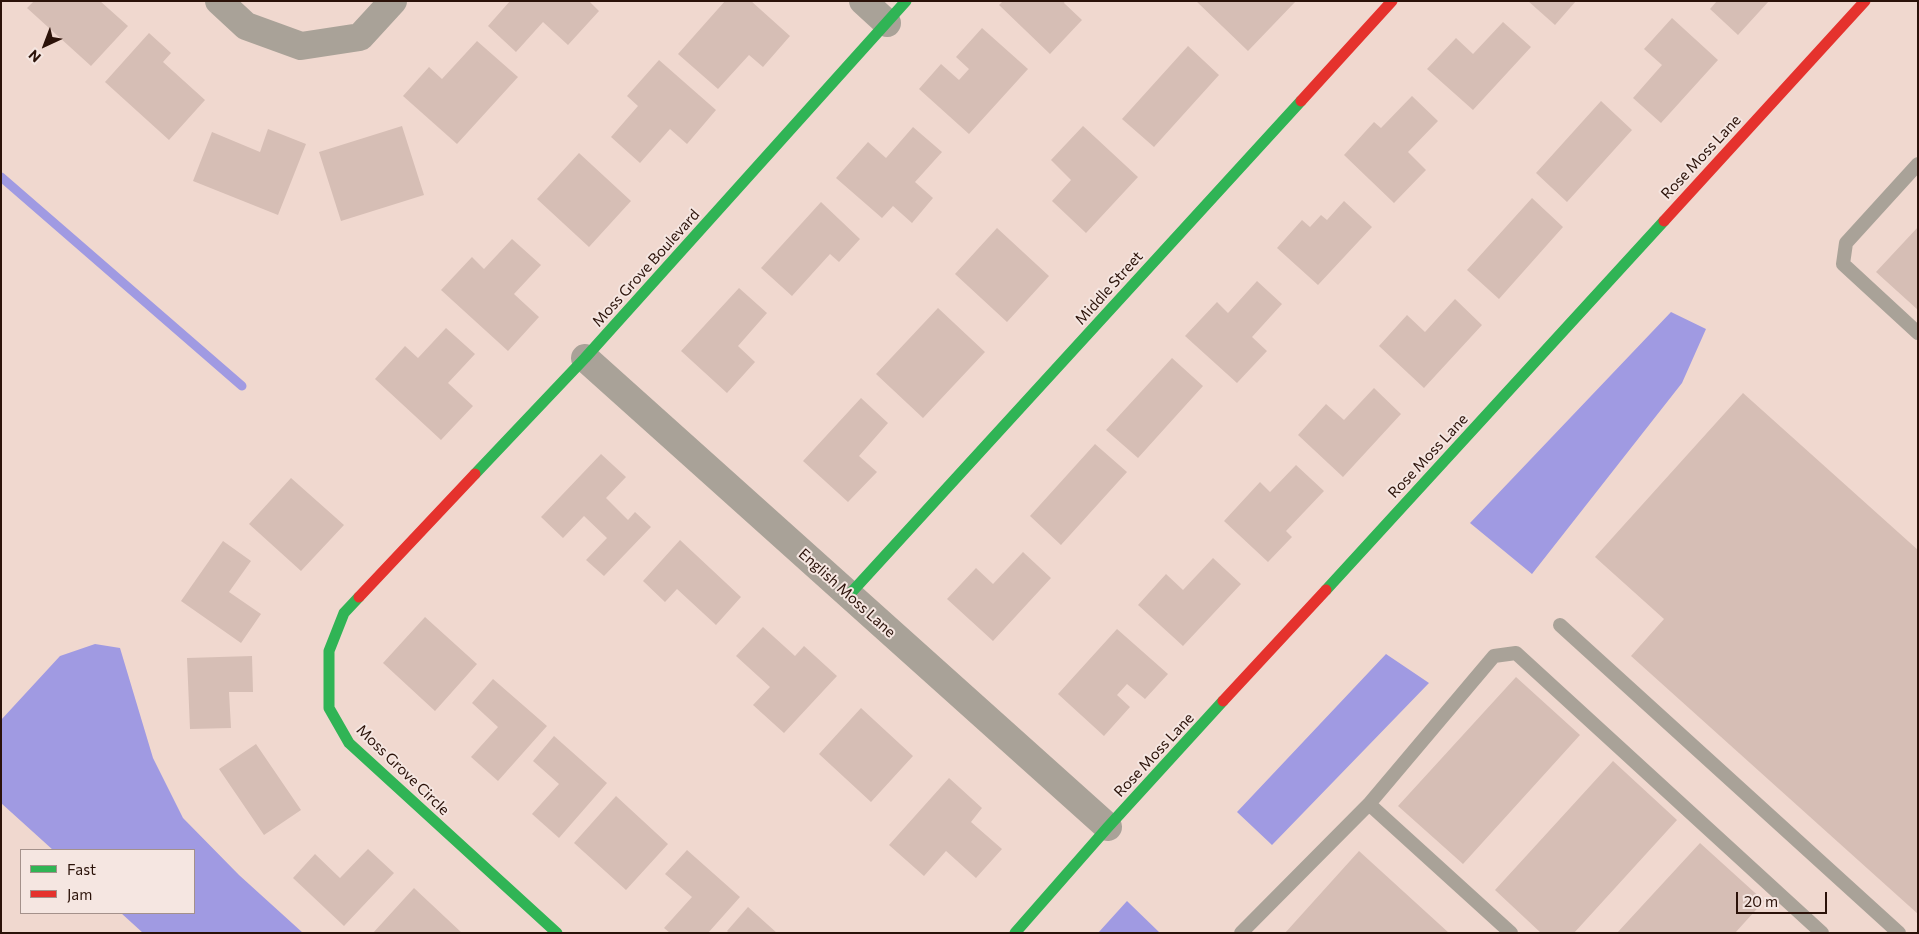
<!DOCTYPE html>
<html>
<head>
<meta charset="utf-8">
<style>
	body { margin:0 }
	#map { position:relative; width:1919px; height:934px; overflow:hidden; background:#f0d8cf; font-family:Commissioner,sans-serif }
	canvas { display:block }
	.frame { position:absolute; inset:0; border:2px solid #2b1209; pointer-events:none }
	.legend { position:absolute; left:20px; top:849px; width:175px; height:65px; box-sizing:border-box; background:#f5e6e1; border:1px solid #a4918b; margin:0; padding:6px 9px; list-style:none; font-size:15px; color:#2b1209 }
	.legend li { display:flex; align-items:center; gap:10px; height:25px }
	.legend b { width:25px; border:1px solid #a4918b }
	.north { position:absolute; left:20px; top:20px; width:50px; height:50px; -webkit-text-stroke:4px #f5e6e1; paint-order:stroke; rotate:223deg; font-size:14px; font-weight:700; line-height:20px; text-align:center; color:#2b1209 }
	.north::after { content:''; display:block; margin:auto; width:18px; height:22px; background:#2b1209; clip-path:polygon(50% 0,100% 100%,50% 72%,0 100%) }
	.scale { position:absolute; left:1736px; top:892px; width:91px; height:22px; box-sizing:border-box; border:2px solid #2b1209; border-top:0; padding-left:6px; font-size:15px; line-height:18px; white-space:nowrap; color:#2b1209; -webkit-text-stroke:4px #f5e6e1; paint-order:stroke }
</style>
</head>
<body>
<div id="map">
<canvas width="1919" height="934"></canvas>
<div class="frame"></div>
<ul class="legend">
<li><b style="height:6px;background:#30b455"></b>Fast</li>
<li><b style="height:6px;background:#e5322d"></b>Jam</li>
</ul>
<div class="north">N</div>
<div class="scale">20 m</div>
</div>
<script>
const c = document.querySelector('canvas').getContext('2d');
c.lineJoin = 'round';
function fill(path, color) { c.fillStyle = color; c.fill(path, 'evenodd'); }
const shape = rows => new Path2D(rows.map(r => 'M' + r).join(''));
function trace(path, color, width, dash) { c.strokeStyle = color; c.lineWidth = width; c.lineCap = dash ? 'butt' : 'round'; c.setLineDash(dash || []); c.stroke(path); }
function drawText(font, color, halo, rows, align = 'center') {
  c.font = font + ' Commissioner,sans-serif'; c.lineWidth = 4; c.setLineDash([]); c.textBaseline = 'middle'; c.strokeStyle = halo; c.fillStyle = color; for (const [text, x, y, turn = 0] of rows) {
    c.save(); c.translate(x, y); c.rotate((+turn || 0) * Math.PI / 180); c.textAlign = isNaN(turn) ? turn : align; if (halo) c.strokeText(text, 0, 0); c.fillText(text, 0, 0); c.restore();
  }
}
fill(shape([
	[1671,312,1706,329,1682,383,1532,574,1470,523],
	[95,644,120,648,153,758,183,818,239,875,303,933,143,933,121,913,194,913,194,850,53,850,1,803,1,720,60,656],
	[1386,654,1429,683,1272,845,1237,812],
	[1127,901,1160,933,1098,933]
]), '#a09ae2');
trace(shape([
	[1,177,242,386]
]), '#a09ae2', 9);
fill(shape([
	[34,1,100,1,128,26,91,66,27,8],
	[510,1,589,1,599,11,568,45,543,22,516,52,488,26],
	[725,1,751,1,790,36,763,67,749,55,718,89,678,54],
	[1003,1,1065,1,1064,3,1082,20,1050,54,999,5],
	[1196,1,1296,1,1248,51],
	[1528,1,1576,1,1555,25],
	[1717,1,1769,1,1738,35,1710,9],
	[1672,18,1718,60,1661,123,1633,98,1662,65,1644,49],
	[1503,22,1531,47,1473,110,1427,69,1456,38,1473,54],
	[982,28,1028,69,969,134,919,89,941,64,959,80,969,69,956,57],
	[149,33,171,53,163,62,205,100,169,140,105,82],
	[477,41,518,77,457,144,403,96,429,67,442,79],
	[1188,46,1219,75,1154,147,1122,119],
	[659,60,716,110,687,144,670,129,640,163,611,137,638,106,627,96],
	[1412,96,1438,121,1408,152,1426,170,1394,203,1344,155,1374,122,1381,128],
	[1601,101,1632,130,1567,202,1536,173],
	[402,126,424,195,341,221,319,152],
	[1083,126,1138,177,1086,233,1052,201,1071,180,1051,160],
	[913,127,942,152,915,182,933,198,912,223,893,206,882,218,836,178,868,142,886,158],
	[268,129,306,144,278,215,193,181,212,132,260,152],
	[579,153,631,201,589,247,537,199],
	[1532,198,1563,227,1499,299,1467,270],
	[1344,201,1372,227,1318,285,1277,248,1302,220,1310,227,1321,215,1327,220],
	[821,202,860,239,839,262,830,254,792,296,761,268],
	[1918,227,1918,310,1876,272],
	[997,228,1049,276,1007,322,955,274],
	[512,239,541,265,514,294,539,317,508,351,441,290,472,257,484,269],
	[1257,281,1282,304,1252,337,1267,351,1237,383,1185,336,1217,302,1228,313],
	[739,288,767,313,738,346,755,362,727,393,681,351],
	[1455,299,1482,325,1424,388,1379,346,1407,315,1425,332],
	[938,308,985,352,923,418,876,374],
	[446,328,475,354,448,383,473,406,441,440,375,379,405,346,418,358],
	[1172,358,1203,386,1138,458,1106,430],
	[1374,388,1401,414,1343,477,1298,435,1326,404,1344,420],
	[1743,393,1918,550,1918,914,1631,656,1664,619,1595,557],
	[861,398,888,423,859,456,877,472,848,502,803,461],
	[1095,444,1127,472,1061,545,1030,516],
	[601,454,626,477,606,498,628,520,635,512,651,527,604,576,586,560,607,538,584,516,563,538,541,517],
	[1296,465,1324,491,1286,531,1292,537,1268,562,1224,521,1260,482,1270,492],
	[291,478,344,525,301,571,249,524],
	[680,540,741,597,716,625,677,589,665,602,643,581],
	[223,541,251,561,229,592,261,614,241,643,181,601],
	[1023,552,1051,578,993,641,947,599,976,568,993,584],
	[1213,558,1241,584,1183,646,1138,605,1166,574,1183,590],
	[425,617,477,664,435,711,383,663],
	[763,627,795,656,804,646,837,676,784,733,753,705,770,687,736,656],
	[1117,629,1168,674,1145,699,1127,684,1117,695,1130,707,1104,736,1058,694],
	[252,656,253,692,229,692,231,728,190,729,187,658],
	[1516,677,1580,735,1463,864,1398,806],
	[493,679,547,726,498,781,471,757,498,727,472,703],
	[861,708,913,756,871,802,819,754],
	[554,736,607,783,559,838,532,814,559,784,533,761],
	[256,744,301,810,264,835,219,769],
	[1613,761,1677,820,1574,933,1541,933,1495,890],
	[949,778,982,808,971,822,1002,849,976,878,946,851,924,876,889,845],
	[616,796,668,844,626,890,574,843],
	[1700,843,1764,901,1735,933,1617,933],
	[368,849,394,873,344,926,293,878,315,854,340,878],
	[687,850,740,897,708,933,670,933,664,928,692,897,665,874],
	[1359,851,1449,933,1285,933],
	[414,888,462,933,373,933],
	[748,907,777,933,729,933,727,931]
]), '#d6beb5');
trace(shape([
	[1918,164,1846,243,1843,264,1918,333],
	[1560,625,1899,933],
	[1369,804,1494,656,1516,653,1822,933],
	[1241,933,1369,804,1511,933]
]), '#a9a298', 14);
trace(shape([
	[219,1,246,26,301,46,360,37,393,1],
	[863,1,887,23],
	[585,358,1108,827]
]), '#a9a298', 28);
trace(shape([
	[475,474,585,358,906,1],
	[1326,590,1664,221],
	[849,595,1301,101],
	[359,597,344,613,329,651,329,708,349,743,557,933],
	[1015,933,1108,827,1223,701]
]), '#30b455', 11);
trace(shape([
	[1301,101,1392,1],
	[1664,221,1865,1],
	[359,597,475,474],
	[1223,701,1326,590]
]), '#e5322d', 11);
drawText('15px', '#2b1209', '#f5e6e1', [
	["Rose Moss Lane",1701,157,-47],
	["Moss Grove Boulevard",646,268,-48],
	["Middle Street",1109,288,-48],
	["Rose Moss Lane",1428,456,-47],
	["English Moss Lane",847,593,42],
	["Rose Moss Lane",1154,755,-47],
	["Moss Grove Circle",403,770,44]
]);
</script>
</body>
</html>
